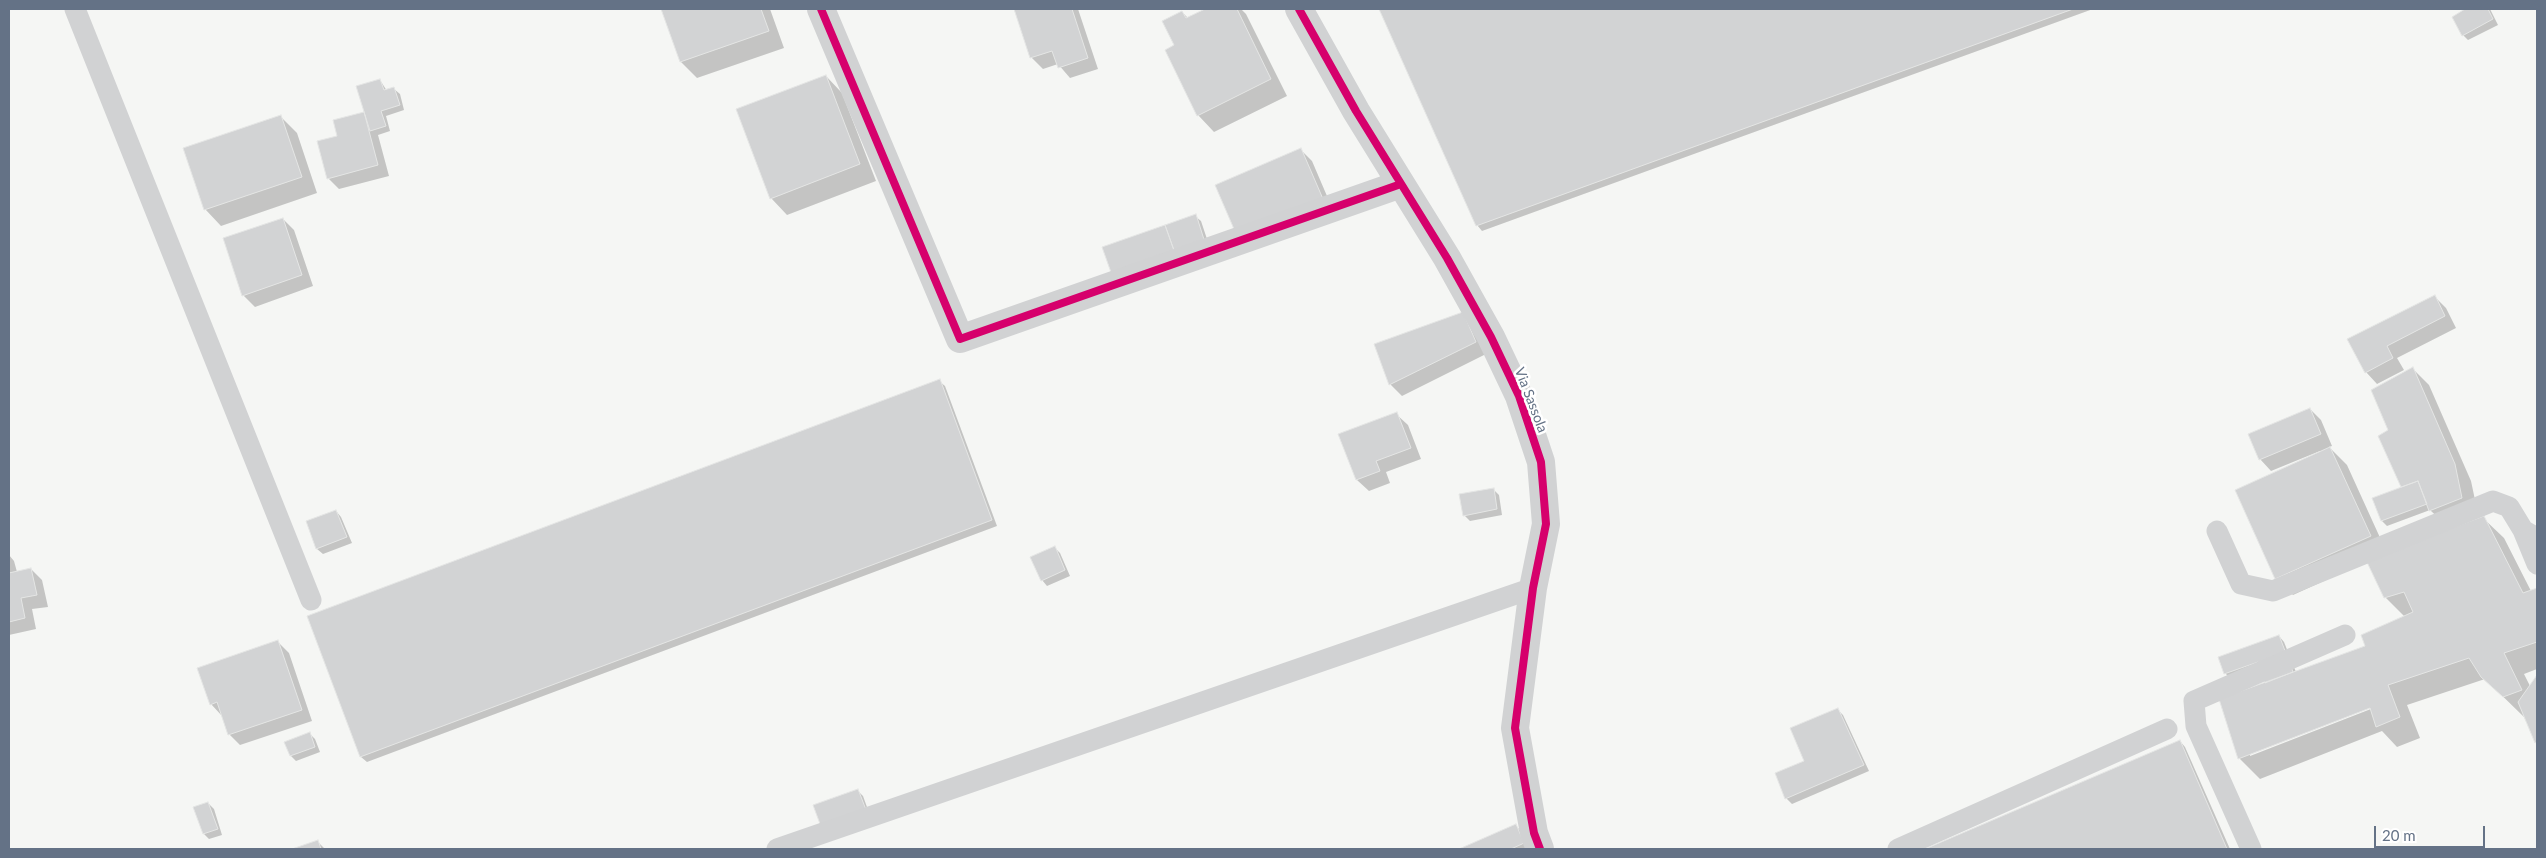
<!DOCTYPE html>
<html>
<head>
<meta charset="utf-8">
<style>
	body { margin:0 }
	#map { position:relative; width:2546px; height:858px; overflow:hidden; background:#f5f6f4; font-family:Lato,sans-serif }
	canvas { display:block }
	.frame { position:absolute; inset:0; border:10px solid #647286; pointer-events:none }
	.scale { position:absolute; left:2374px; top:826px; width:111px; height:22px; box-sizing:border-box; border:2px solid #647286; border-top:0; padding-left:6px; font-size:15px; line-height:18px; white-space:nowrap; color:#647286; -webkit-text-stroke:4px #fff; paint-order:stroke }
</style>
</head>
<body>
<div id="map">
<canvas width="2546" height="858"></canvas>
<div class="frame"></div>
<div class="scale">20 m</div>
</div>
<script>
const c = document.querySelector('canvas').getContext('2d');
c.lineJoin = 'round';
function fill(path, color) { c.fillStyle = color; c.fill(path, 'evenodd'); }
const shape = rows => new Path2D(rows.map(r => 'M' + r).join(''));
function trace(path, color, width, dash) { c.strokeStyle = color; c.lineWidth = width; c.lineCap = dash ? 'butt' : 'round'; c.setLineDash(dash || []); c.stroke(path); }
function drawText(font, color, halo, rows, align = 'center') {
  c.font = font + ' Lato,sans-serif'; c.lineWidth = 5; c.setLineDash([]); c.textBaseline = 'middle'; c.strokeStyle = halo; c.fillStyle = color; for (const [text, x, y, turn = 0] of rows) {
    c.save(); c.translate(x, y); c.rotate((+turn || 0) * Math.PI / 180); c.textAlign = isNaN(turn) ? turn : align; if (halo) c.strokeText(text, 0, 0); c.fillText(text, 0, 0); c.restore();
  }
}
fill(shape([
	[662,9,770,9,784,48,697,78,681,62],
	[1016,9,1078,9,1098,69,1070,78,1058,64,1043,69,1031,57],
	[1208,9,1241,9,1246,14,1287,96,1214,132,1198,115,1176,46,1182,12,1188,18],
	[1380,9,2093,9,1482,231,1477,225],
	[2466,9,2490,9,2498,25,2468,40,2463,35],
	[826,76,842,93,876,181,787,215,771,198],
	[380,80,387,91,394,89,400,94,404,110,386,116,390,131,378,135,389,176,339,189,328,178,339,136,363,113,367,117],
	[280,116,297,133,317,193,221,226,205,209],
	[1301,150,1312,161,1333,210,1249,246],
	[1195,216,1201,221,1211,251,1187,268],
	[283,219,294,230,313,286,255,307,243,295],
	[2434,296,2446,308,2456,328,2397,358,2404,370,2377,384,2366,372,2349,340],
	[1463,313,1486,354,1402,396,1391,385,1376,345],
	[2413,369,2429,385,2471,481,2478,514,2447,526,2430,510,2387,526,2382,521,2404,488,2390,431],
	[939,381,945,386,997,526,367,762,361,757,309,617],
	[2310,409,2321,420,2332,446,2329,447,2347,465,2387,553,2483,518,2504,538,2531,591,2537,589,2537,669,2524,674,2530,686,2537,677,2537,743,2524,717,2485,679,2407,705,2420,738,2397,747,2382,731,2260,779,2239,758,2267,683,2261,668,2231,679,2225,673,2279,636,2284,642,2296,672,2367,646,2405,617,2385,597,2368,561,2293,595,2276,578,2321,453,2320,451,2271,471,2260,459],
	[2375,704,2376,707,2250,756,2250,753],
	[1396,414,1408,425,1421,459,1386,472,1390,483,1369,491,1357,480,1340,435],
	[1493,489,1499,495,1502,515,1470,521,1464,515],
	[336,511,341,517,352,543,323,554,317,549,307,522],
	[1054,547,1060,553,1070,576,1047,586,1042,580],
	[9,555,14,561,17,572,31,569,42,580,48,607,32,609,36,629,9,635],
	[278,642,289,653,312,721,240,745,229,734,222,716,211,704],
	[1837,709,1843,715,1869,771,1792,804,1786,798,1776,774,1805,762],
	[310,734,315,739,320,752,296,761,291,756],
	[2180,741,2185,747,2230,849,1928,849],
	[858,791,863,796,872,821,829,836],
	[208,803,214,809,222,835,209,839,204,834],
	[1515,825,1527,837,1533,849,1462,849],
	[318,842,325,849,296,849]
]), '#0003');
const building = shape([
	[661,9,761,9,769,31,680,62,661,9],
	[1014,9,1072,9,1088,58,1058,68,1052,51,1030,58,1014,9],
	[1205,9,1237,9,1271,79,1197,116,1165,50,1174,45,1162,21,1182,11,1186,18,1205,9],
	[1379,9,2073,9,1476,226,1379,9],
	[2465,9,2488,9,2493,19,2462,36,2452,17,2465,9],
	[826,75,860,164,770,199,736,109,826,75],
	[380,79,384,90,394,87,400,105,381,111,386,126,370,131,356,86,380,79],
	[364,112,378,165,327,179,317,141,337,136,333,120,364,112],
	[281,115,302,177,204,210,183,148,281,115],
	[1301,148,1323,199,1237,236,1215,185,1301,148],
	[1196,214,1206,246,1176,256,1165,225,1196,214],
	[283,218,302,275,242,296,223,238,283,218],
	[1165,225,1176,256,1113,278,1102,247,1165,225],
	[2435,295,2445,316,2387,346,2393,358,2365,373,2347,339,2435,295],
	[1463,312,1476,342,1389,385,1374,344,1463,312],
	[2413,367,2455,464,2462,498,2429,511,2418,481,2401,487,2378,436,2388,430,2371,390,2413,367],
	[940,379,992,520,360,757,307,616,940,379],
	[2310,408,2321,434,2259,460,2248,434,2310,408],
	[1397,412,1411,448,1376,461,1380,471,1356,480,1338,434,1397,412],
	[2330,447,2371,536,2275,579,2235,490,2330,447],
	[2418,481,2427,504,2381,521,2372,498,2418,481],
	[1494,488,1497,509,1463,516,1459,494,1494,488],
	[336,510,347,537,316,549,306,521,336,510],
	[2484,516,2523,593,2537,588,2537,642,2504,653,2522,690,2503,697,2481,677,2469,658,2388,685,2400,717,2376,727,2370,708,2238,759,2219,699,2365,646,2361,635,2413,612,2404,592,2384,598,2366,560,2484,516],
	[1055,546,1065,570,1041,581,1030,557,1055,546],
	[31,568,37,595,21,598,25,618,9,622,9,573,31,568],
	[2279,635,2293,672,2265,683,2258,662,2224,674,2218,657,2279,635],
	[278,640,302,710,228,735,217,702,210,705,197,668,278,640],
	[2537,675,2537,742,2535,743,2518,702,2537,675],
	[1838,708,1864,765,1785,799,1775,773,1804,761,1790,728,1838,708],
	[310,732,315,747,290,756,284,742,310,732],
	[2180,740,2227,849,1925,849,2180,740],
	[858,789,868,815,823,832,813,805,858,789],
	[208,802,218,829,203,834,193,807,208,802],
	[1516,824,1524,843,1522,844,1511,849,1459,849,1516,824],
	[318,840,321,849,292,849,318,840]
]);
fill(building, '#d2d3d4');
trace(building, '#e4e5e4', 1);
trace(shape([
	[75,9,311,600],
	[2523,530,2537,564],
	[2217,531,2241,584,2273,591,2493,501,2509,507,2523,530,2537,538],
	[777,849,1533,588],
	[1898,849,2167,729],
	[2251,849,2196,726,2194,701,2345,635]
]), '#d1d2d3', 21);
trace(shape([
	[821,9,960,339,1401,184],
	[1299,9,1356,111,1447,258,1491,337,1519,396,1541,462,1546,524,1533,588,1515,728,1534,833,1540,849]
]), '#d1d2d3', 28);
trace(shape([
	[821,9,960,339,1401,184],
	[1299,9,1356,111,1447,258,1491,337,1519,396,1541,462,1546,524,1533,588,1515,728,1534,833,1540,849]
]), '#d6006c', 8);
drawText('14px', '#647286', '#fff', [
	["Via Sassola",1531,400,69]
]);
</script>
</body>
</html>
